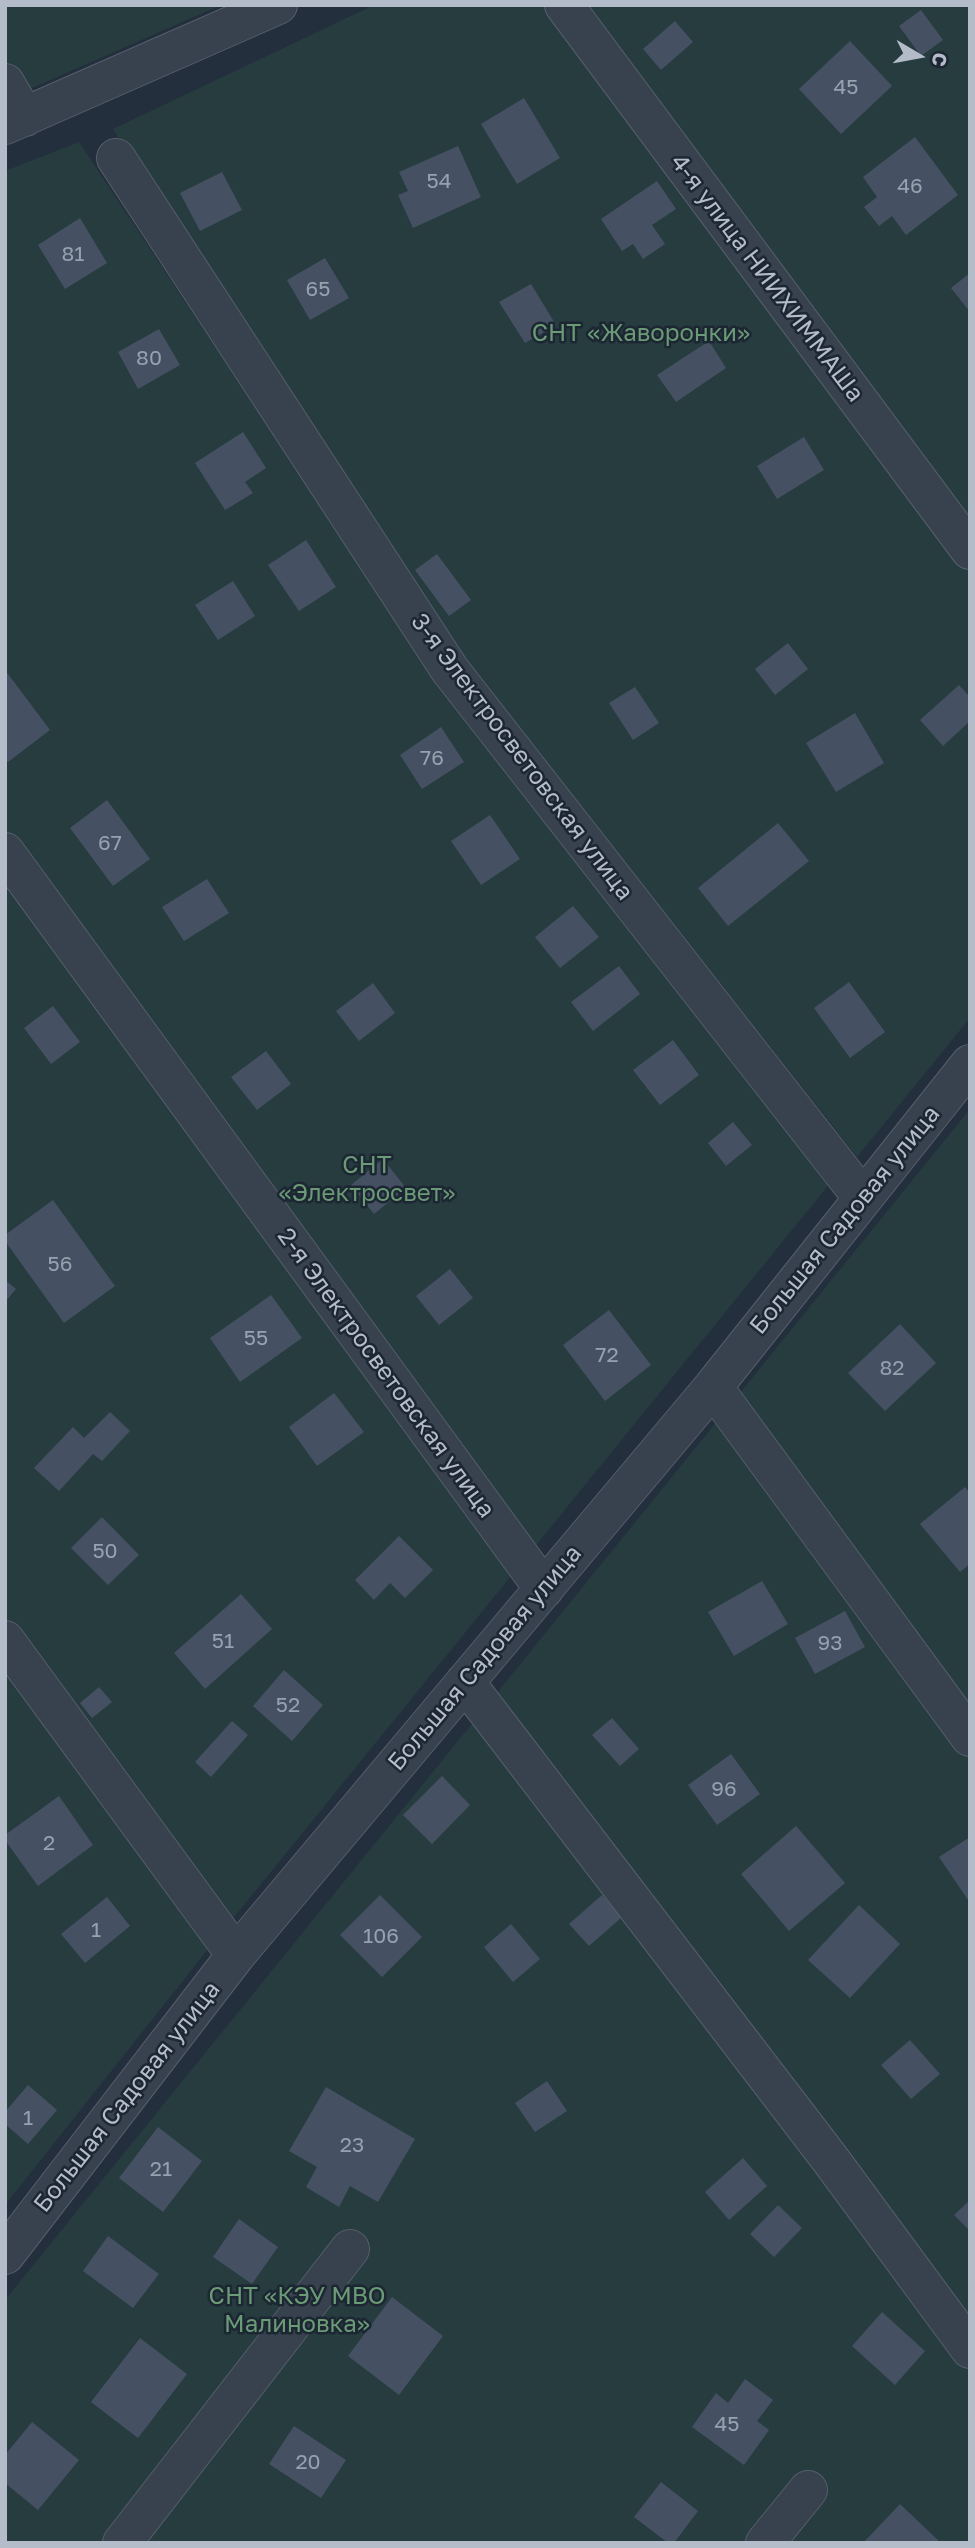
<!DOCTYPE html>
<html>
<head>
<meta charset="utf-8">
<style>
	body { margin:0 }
	#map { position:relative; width:975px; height:2548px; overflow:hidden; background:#242f3e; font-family:"Golos Text",sans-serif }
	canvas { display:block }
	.frame { position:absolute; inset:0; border:7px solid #b4bcc9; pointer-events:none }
	.north { position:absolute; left:884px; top:21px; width:70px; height:70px; -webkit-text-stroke:5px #1d2633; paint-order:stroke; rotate:100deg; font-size:19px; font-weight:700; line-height:28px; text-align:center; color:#b4bcc9 }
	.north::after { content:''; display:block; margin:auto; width:24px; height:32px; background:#b4bcc9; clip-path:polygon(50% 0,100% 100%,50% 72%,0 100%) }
</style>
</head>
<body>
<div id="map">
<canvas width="975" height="2548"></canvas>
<div class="frame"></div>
<div class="north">С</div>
</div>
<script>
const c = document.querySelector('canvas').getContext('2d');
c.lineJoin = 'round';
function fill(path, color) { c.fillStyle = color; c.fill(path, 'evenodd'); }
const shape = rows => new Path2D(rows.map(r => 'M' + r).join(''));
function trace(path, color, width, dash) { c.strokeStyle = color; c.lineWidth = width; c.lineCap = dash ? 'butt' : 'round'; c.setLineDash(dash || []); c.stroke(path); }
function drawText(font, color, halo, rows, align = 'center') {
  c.font = font + ' "Golos Text",sans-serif'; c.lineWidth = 5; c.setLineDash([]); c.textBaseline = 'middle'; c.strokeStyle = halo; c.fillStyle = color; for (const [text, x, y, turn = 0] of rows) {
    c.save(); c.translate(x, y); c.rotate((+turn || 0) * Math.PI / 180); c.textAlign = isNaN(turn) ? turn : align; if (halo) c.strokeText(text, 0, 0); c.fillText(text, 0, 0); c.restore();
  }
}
fill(shape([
	[5,5,221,5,5,100],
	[374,5,970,5,970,1018,857,1157,464,657,113,129],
	[79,142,436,679,831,1182,205,1953,5,2205,5,171],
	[970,1109,970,2543,5,2543,5,2300]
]), '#263c3f');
fill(shape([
	[921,10,943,40,921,56,899,26],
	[675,21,693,42,661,70,643,49],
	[850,41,892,86,841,134,799,89],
	[524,98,560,158,517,184,481,124],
	[915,137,958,195,906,235,892,216,879,226,864,207,877,197,863,177],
	[458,146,481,197,413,228,398,195,408,191,399,172],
	[222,172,242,210,200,231,180,193],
	[657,181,676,209,652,225,665,244,643,259,633,244,622,251,601,219],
	[80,218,107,263,65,289,38,245],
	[325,258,349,298,310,320,287,280],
	[970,273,970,312,951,288],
	[531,284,556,325,525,343,499,302],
	[159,329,180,365,138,389,118,352],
	[709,341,726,368,676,402,657,375],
	[243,432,266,468,245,482,253,493,225,510,195,463],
	[804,437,824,470,777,499,757,466],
	[306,540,336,587,299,611,268,565],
	[437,554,471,600,449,616,415,570],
	[233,581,255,616,218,640,195,605],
	[788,643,808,669,775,695,755,669],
	[5,670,50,730,8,762,5,759],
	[959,685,970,697,970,721,943,746,920,720],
	[635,687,659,723,633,740,609,703],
	[855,713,884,763,836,792,806,743],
	[441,727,464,762,422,789,400,755],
	[107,800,150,859,113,886,70,828],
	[490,815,520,859,481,885,451,841],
	[778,823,809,861,728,926,698,888],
	[207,879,229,913,184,941,162,907],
	[573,906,599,937,560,968,535,937],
	[619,966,640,994,593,1031,571,1002],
	[849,982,885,1032,850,1058,814,1008],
	[373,983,395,1013,359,1041,336,1011],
	[53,1006,80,1042,51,1064,24,1028],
	[673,1040,699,1075,660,1105,633,1070],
	[266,1051,291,1084,257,1110,231,1077],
	[733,1122,752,1145,726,1166,708,1143],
	[383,1159,406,1188,374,1214,351,1185],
	[53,1200,115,1286,64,1323,5,1241,5,1235],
	[450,1269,473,1298,439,1325,416,1296],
	[5,1280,16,1289,5,1302],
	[271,1295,302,1338,240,1382,210,1338],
	[609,1310,651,1365,605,1401,563,1345],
	[900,1324,936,1363,885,1411,848,1373],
	[334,1393,364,1432,317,1466,289,1427],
	[110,1412,130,1431,102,1461,93,1454,59,1491,34,1468,73,1427,84,1438],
	[965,1487,970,1493,970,1564,960,1572,920,1524],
	[102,1517,139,1555,108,1585,71,1548],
	[399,1536,433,1570,405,1598,390,1583,374,1600,355,1580],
	[762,1581,788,1624,734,1656,708,1612],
	[241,1594,272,1629,205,1689,174,1653],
	[845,1611,865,1647,815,1674,795,1638],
	[284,1670,323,1705,292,1741,253,1706],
	[99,1687,112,1702,92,1718,80,1703],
	[612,1718,639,1749,620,1766,592,1735],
	[232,1721,248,1735,211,1777,195,1762],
	[731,1754,760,1794,717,1825,688,1785],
	[442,1776,470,1805,432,1844,403,1815],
	[59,1796,93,1845,38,1886,5,1840,5,1835],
	[796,1826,845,1883,789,1931,741,1874],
	[970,1837,970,1903,939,1857],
	[380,1895,422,1937,382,1977,340,1935],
	[602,1895,622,1917,589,1946,569,1924],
	[107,1897,130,1926,85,1963,61,1934],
	[859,1905,900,1944,850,1998,808,1960],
	[511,1924,540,1959,513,1982,484,1947],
	[910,2040,940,2074,911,2099,881,2065],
	[547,2081,567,2111,535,2132,515,2103],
	[28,2085,57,2110,28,2144,5,2124,5,2112],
	[326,2087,415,2139,378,2202,350,2186,339,2207,306,2187,317,2167,289,2151],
	[158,2127,202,2161,163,2212,119,2178],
	[743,2158,767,2186,729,2220,705,2192],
	[970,2200,970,2231,954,2215],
	[778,2205,802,2228,774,2257,750,2234],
	[239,2219,278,2247,252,2284,213,2257],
	[108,2236,159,2274,133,2308,83,2271],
	[392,2297,443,2336,399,2395,348,2356],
	[882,2312,925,2351,895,2385,852,2346],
	[140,2338,187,2374,138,2438,91,2402],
	[745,2379,773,2400,757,2421,769,2430,744,2465,692,2427,716,2393,728,2403],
	[32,2422,79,2460,38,2510,5,2483,5,2455],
	[294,2426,346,2460,321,2498,269,2464],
	[661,2482,698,2511,674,2543,668,2543,634,2517],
	[900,2504,941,2543,867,2543,865,2541]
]), '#455162');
const minor = shape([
	[564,5,970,550],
	[5,83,25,117],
	[5,125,278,5],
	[116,158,450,670,862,1197],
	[5,852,544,1589],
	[713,1387,970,1737],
	[5,1640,236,1955],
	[465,1682,830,2159,970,2349],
	[5,2255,236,1955,713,1387,970,1064],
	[122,2543,350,2249],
	[765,2543,808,2490]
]);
trace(minor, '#565f6c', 40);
trace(minor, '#38414e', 38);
drawText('21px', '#98a1af', null, [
	["45",846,87],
	["54",439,181],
	["46",910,186],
	["81",73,254],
	["65",318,289],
	["80",149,358],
	["76",432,758],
	["67",110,843],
	["56",60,1264],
	["55",256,1338],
	["72",607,1355],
	["82",892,1368],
	["50",105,1551],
	["51",223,1641],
	["93",830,1643],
	["52",288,1705],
	["96",724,1789],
	["2",49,1843],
	["1",96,1930],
	["106",381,1936],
	["1",28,2118],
	["23",352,2145],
	["21",161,2169],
	["45",727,2424],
	["20",308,2462]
]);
drawText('24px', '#b4bcc9', '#1d2633', [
	["4-я улица НИИХИММАШа",767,278,53],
	["3-я Электросветовская улица",522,757,53],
	["Большая Садовая улица",845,1220,-51],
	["2-я Электросветовская улица",386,1373,54],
	["Большая Садовая улица",485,1658,-50],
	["Большая Садовая улица",127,2097,-52]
]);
drawText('24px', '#6b9a76', '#1d2633', [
	["СНТ «Жаворонки»",641,333],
	["СНТ",367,1165],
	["«Электросвет»",367,1193],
	["СНТ «КЭУ МВО",297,2296],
	["Малиновка»",297,2324]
]);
</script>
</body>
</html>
